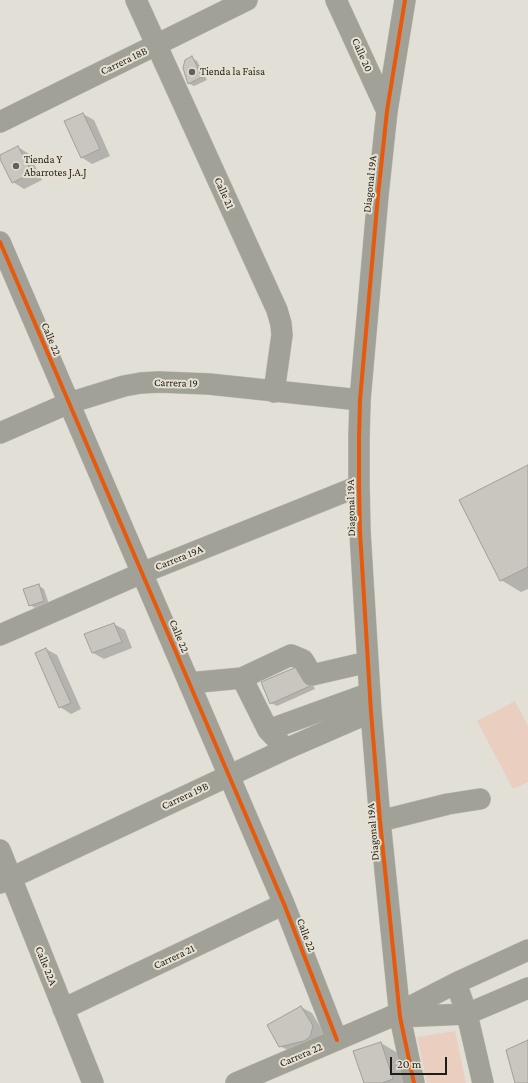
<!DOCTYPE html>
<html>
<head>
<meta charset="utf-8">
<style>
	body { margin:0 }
	#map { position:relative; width:528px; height:1083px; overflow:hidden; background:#e2dfd7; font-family:"Crimson Pro",serif }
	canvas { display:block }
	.scale { position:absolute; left:390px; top:1057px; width:57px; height:18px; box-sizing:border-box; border:2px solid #1f1d18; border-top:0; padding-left:5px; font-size:12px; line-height:14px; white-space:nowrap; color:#1f1d18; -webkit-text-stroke:3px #e6e1d2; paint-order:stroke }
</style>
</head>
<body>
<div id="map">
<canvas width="528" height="1083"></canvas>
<div class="scale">20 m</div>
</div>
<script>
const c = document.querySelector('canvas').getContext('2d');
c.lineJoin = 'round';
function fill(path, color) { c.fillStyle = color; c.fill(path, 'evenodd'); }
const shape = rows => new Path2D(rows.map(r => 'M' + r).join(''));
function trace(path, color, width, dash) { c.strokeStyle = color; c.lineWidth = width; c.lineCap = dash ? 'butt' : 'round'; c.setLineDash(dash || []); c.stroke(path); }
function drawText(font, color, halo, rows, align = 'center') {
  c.font = font + ' "Crimson Pro",serif'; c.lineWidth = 4; c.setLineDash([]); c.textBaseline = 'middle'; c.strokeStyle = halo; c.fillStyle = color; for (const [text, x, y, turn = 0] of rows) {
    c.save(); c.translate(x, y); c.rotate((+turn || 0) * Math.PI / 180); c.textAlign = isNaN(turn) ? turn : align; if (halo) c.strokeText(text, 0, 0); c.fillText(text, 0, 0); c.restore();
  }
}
fill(shape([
	[515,701,528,726,528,782,513,789,477,721],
	[455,1031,466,1083,427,1083,417,1037]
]), '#eacfc1');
fill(shape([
	[192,58,197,61,207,80,194,86,188,83],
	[83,114,94,120,110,156,92,164,81,157],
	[18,147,29,154,42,180,24,189,13,182,0,157],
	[528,466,528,589,521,592,501,580],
	[39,586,44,589,49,604,35,608,30,605],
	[114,624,125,630,132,648,104,659,93,653],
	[46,649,57,655,81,709,71,714,60,707],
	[306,669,315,689,277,706,271,703],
	[301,1007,312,1013,324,1033,321,1043,291,1052,280,1046],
	[381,1043,401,1055,411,1083,365,1083]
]), '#0003');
const building = shape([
	[192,56,202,77,188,84,183,68,185,60,192,56],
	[83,113,100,149,81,158,64,121,83,113],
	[18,146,32,173,12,183,0,159,0,155,18,146],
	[528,465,528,567,500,581,459,500,528,465],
	[39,584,44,601,29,606,23,589,39,584],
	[114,623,122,642,92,653,84,634,114,623],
	[46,648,71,703,59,708,35,653,46,648],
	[301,665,310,686,270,704,261,682,301,665],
	[301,1006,313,1026,310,1037,304,1041,279,1047,267,1025,301,1006],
	[528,1040,528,1083,515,1083,506,1050,528,1040],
	[381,1042,393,1079,382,1083,364,1083,353,1051,381,1042]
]);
fill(building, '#c9c6bf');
trace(building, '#a29e99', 1);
const minor = shape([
	[136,0,277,310,281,324,282,335,274,392],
	[336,0,387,111],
	[405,0,387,111,378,195,360,400,359,438,359,486,360,532,371,712,380,821,400,1017,414,1083],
	[0,122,247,0],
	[0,242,284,904,337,1040],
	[0,433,69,403,124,386,141,383,159,382,209,384,360,400],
	[0,635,142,573,359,486],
	[189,683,242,678],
	[268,730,370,693],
	[286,749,268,730,242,678,291,655,303,660,312,675,368,662],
	[380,821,448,804,480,799],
	[0,850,93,1083],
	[0,883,286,749,371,712],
	[456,983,467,1014,483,1083],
	[63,1009,284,904],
	[396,1017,467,1014,528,988],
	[236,1083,388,1018,456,983,528,950]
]);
trace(minor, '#bebbb5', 22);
trace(minor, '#a1a197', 21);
trace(shape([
	[405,0,387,111,378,195,360,400,359,438,359,486,360,532,371,712,380,821,400,1017,414,1083],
	[0,242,284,904,337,1040]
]), '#e8590c', 4);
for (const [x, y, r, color] of [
	[192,72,4,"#63615b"],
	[16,166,4,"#63615b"]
]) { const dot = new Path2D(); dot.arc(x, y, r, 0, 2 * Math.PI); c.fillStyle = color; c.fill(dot); trace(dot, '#e6e1d2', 1.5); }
drawText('11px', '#1f1d18', '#e6e1d2', [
	["Calle 20",362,55,66],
	["Carrera 18B",124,61,-26],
	["Diagonal 19A",370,184,-84],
	["Calle 21",224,193,66],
	["Calle 22",51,339,67],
	["Carrera 19",176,383,1],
	["Diagonal 19A",351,508,-91],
	["Carrera 19A",179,558,-22],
	["Calle 22",179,636,67],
	["Carrera 19B",185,796,-25],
	["Diagonal 19A",373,832,-95],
	["Calle 22",306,935,69],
	["Carrera 21",174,957,-25],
	["Calle 22A",46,966,68],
	["Carrera 22",301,1055,-23]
]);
drawText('11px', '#1f1d18', '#e6e1d2', [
	["Tienda la Faisa",200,72],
	["Tienda Y",24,160],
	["Abarrotes J.A.J",24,173]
], 'left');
</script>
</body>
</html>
